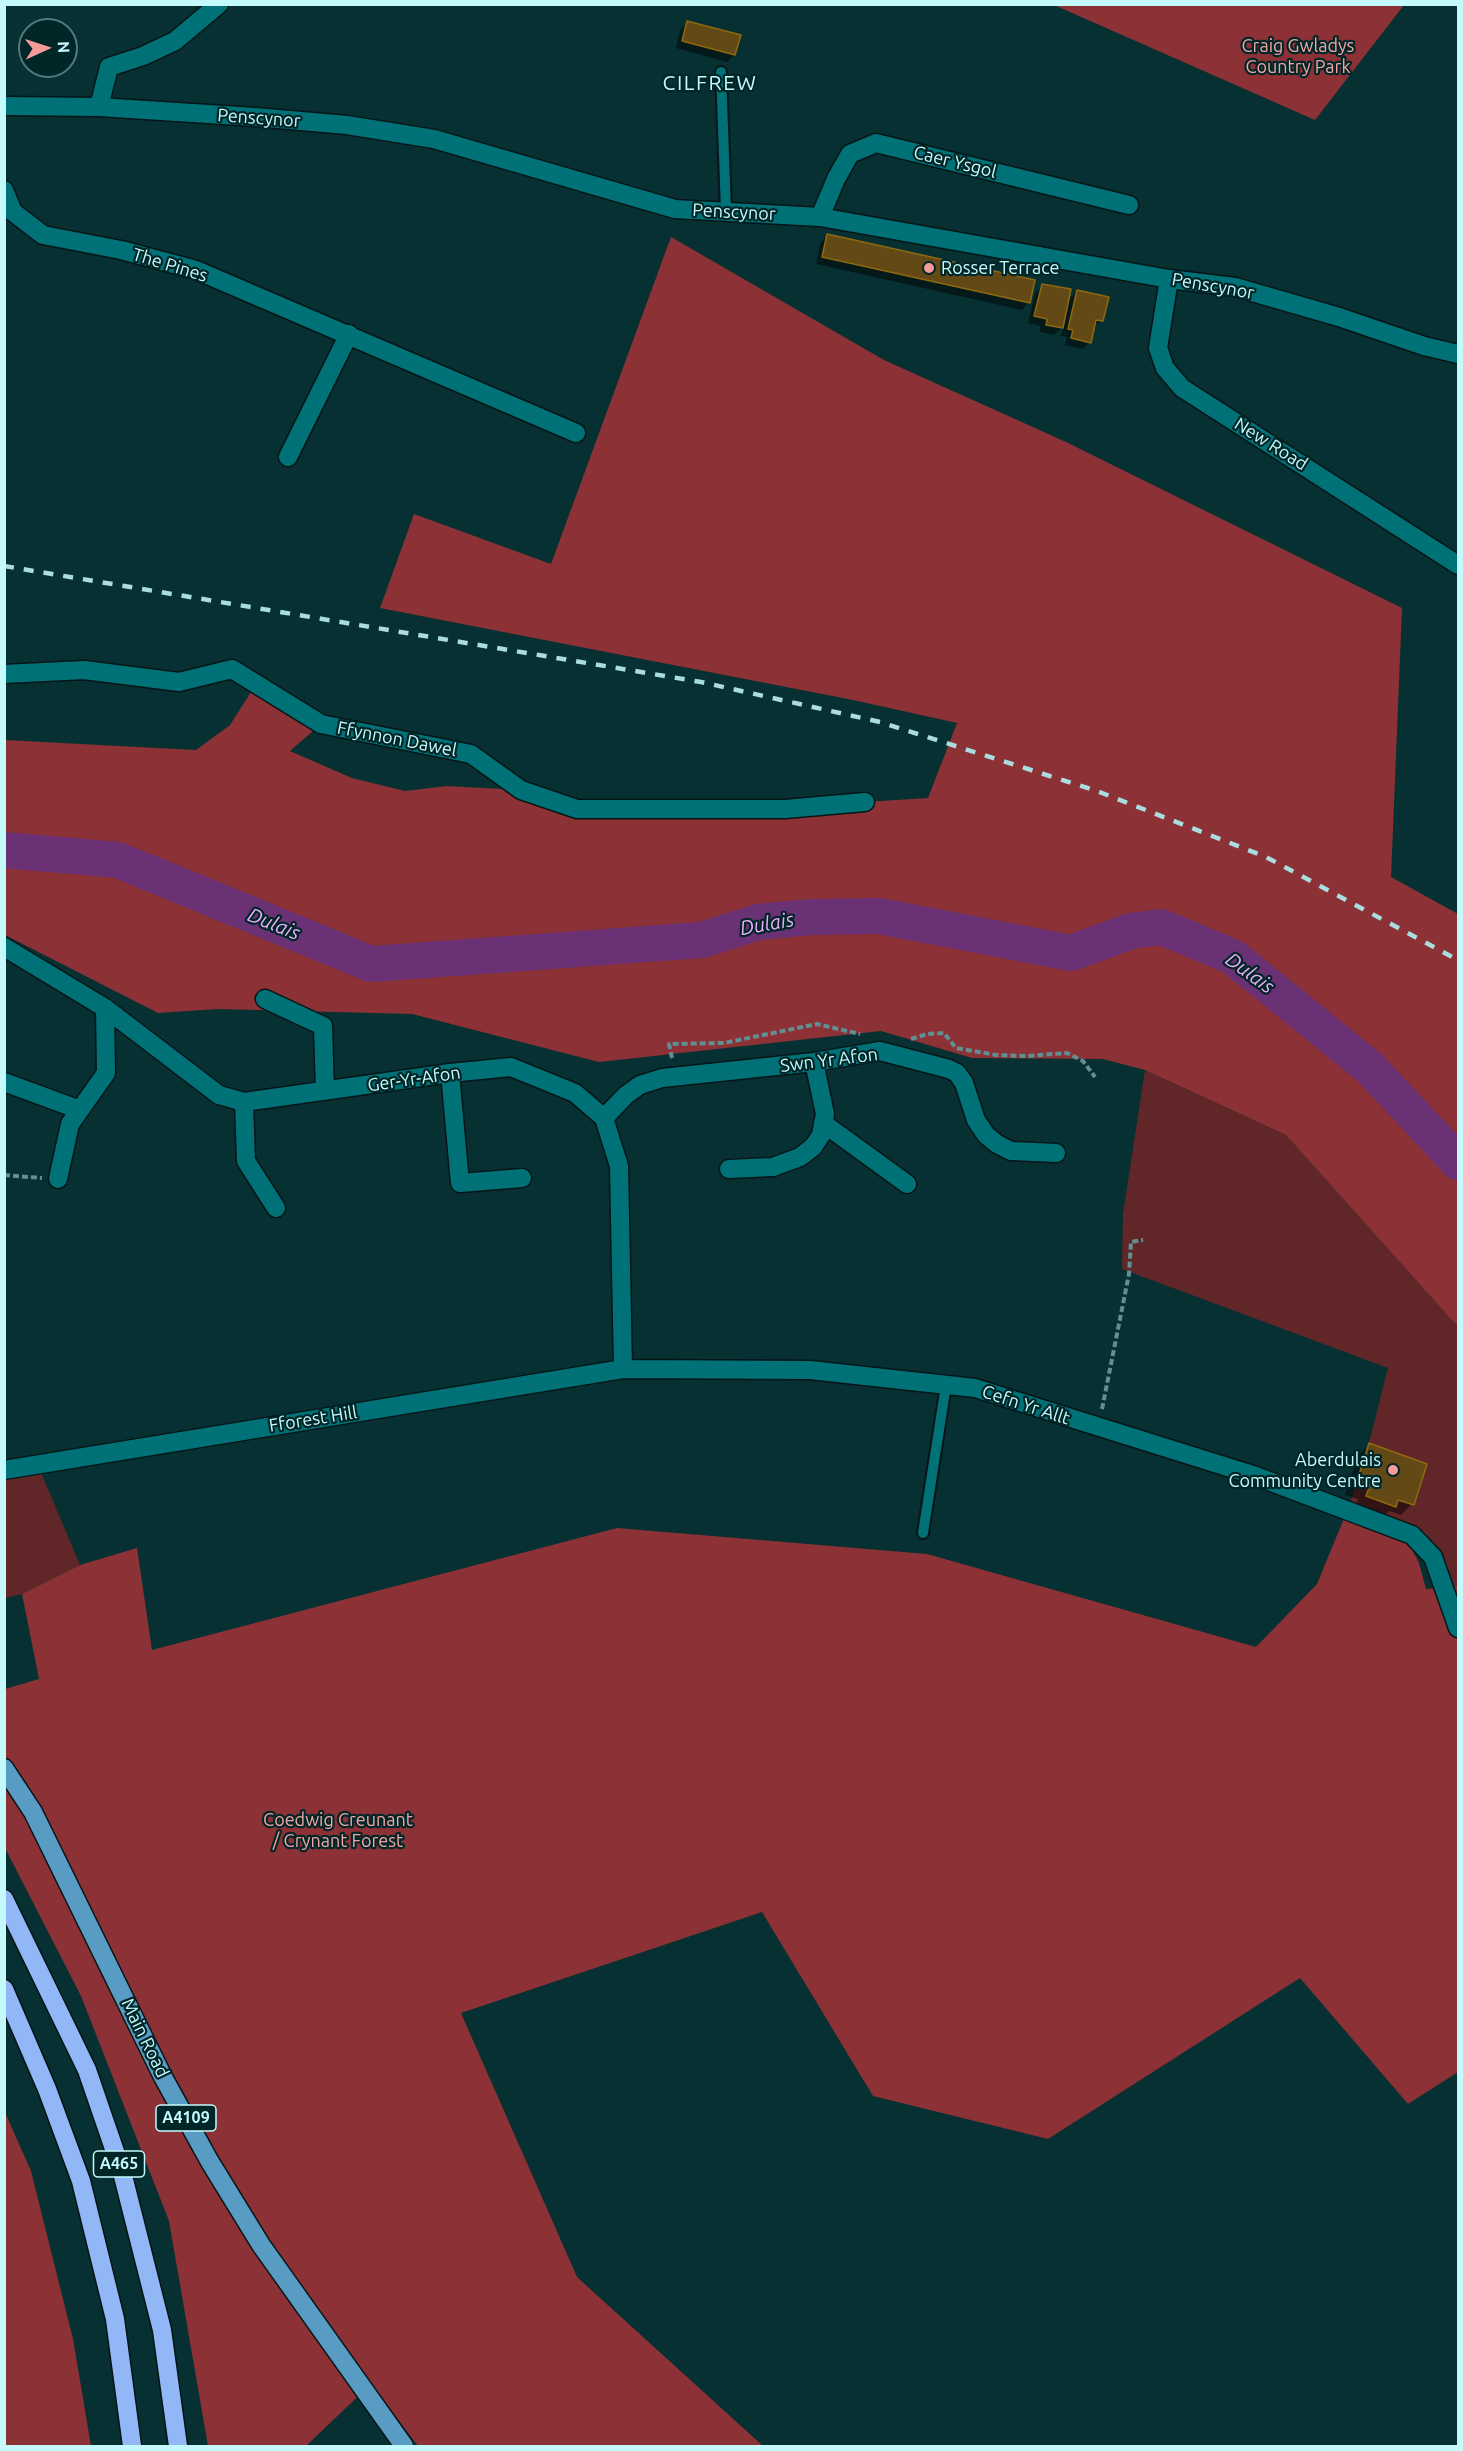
<!DOCTYPE html>
<html>
<head>
<meta charset="utf-8">
<style>
	body { margin:0 }
	#map { position:relative; width:1463px; height:2451px; overflow:hidden; background:#073032; font-family:Ubuntu,sans-serif }
	canvas { display:block }
	.frame { position:absolute; inset:0; border:6px solid #c5fafd; pointer-events:none }
	.north { position:absolute; left:18px; top:18px; width:60px; height:60px; box-sizing:border-box; background:#002628; border:2px solid #4f7b7d; border-radius:50%; rotate:87deg; font-size:16px; font-weight:700; line-height:24px; text-align:center; color:#c5fafd }
	.north::after { content:''; display:block; margin:auto; width:21px; height:27px; background:#f59b9a; clip-path:polygon(50% 0,100% 100%,50% 72%,0 100%) }
</style>
</head>
<body>
<div id="map">
<canvas width="1463" height="2451"></canvas>
<div class="frame"></div>
<div class="north">N</div>
</div>
<script>
const c = document.querySelector('canvas').getContext('2d');
c.lineJoin = 'round';
function fill(path, color) { c.fillStyle = color; c.fill(path, 'evenodd'); }
const shape = rows => new Path2D(rows.map(r => 'M' + r).join(''));
function trace(path, color, width, dash) { c.strokeStyle = color; c.lineWidth = width; c.lineCap = dash ? 'butt' : 'round'; c.setLineDash(dash || []); c.stroke(path); }
function drawText(font, color, halo, rows, align = 'center') {
  c.font = font + ' Ubuntu,sans-serif'; c.lineWidth = 4.5; c.setLineDash([]); c.textBaseline = 'middle'; c.strokeStyle = halo; c.fillStyle = color; for (const [text, x, y, turn = 0] of rows) {
    c.save(); c.translate(x, y); c.rotate((+turn || 0) * Math.PI / 180); c.textAlign = isNaN(turn) ? turn : align; if (halo) c.strokeText(text, 0, 0); c.fillText(text, 0, 0); c.restore();
  }
}
fill(shape([
	[1145,1070,1286,1135,1458,1327,1458,1586,1453,1586,1441,1557,1349,1506,1369,1443,1388,1368,1122,1269,1123,1214],
	[37,1463,80,1565,22,1594,5,1598,5,1470]
]), '#612728');
fill(shape([
	[1054,5,1404,4,1404,5,1315,120],
	[671,237,884,360,1066,442,1402,608,1391,877,1458,914,1458,1327,1286,1135,1145,1070,1103,1059,972,1058,881,1031,599,1062,412,1014,218,1009,158,1013,5,935,4,740,196,750,230,725,256,684,321,724,290,751,352,778,405,791,447,786,521,790,577,809,865,802,928,798,957,723,853,700,380,608,414,514,551,564],
	[1345,1516,1406,1538,1419,1563,1426,1589,1458,1586,1458,2072,1408,2104,1300,1978,1048,2139,873,2096,762,1912,461,2013,577,2277,763,2446,418,2446,371,2384,306,2446,208,2446,169,2221,81,1996,5,1848,5,1689,39,1679,22,1594,80,1565,137,1548,152,1650,617,1528,927,1554,1256,1647,1317,1584],
	[4,2110,31,2171,73,2339,91,2446,5,2446]
]), '#8c3135');
fill(shape([
	[688,23,734,55,727,62,676,48,680,30],
	[828,236,1029,302,1022,310,816,264,820,243],
	[1043,286,1067,301,1077,291,1102,320,1093,327,1090,342,1082,349,1065,345,1067,337,1061,336,1064,325,1054,335,1040,332,1040,326,1028,323,1035,293],
	[1369,1445,1412,1504,1401,1515,1389,1511,1383,1517,1356,1507,1358,1499,1345,1495,1358,1456]
]), '#0007');
trace(shape([
	[4,850,118,860,371,964,702,940,758,922,812,917,879,916,1071,953,1131,931,1161,927,1233,957,1370,1068,1458,1162]
]), '#6a3175', 36);
const building = shape([
	[687,21,741,35,735,55,682,41,687,21],
	[827,234,1035,280,1030,303,822,257,827,234],
	[1042,284,1071,289,1063,328,1046,325,1047,319,1034,316,1042,284],
	[1077,290,1109,297,1103,321,1096,320,1091,343,1071,338,1073,330,1068,329,1077,290],
	[1369,1443,1427,1464,1414,1505,1398,1500,1396,1507,1366,1496,1369,1488,1356,1484,1369,1443]
]);
fill(building, '#624916');
trace(building, '#906810', 1.5);
const lane = shape([
	[721,72,726,211],
	[923,1533,946,1385]
]);
const street = shape([
	[4,106,99,107,255,117,347,125,434,139,675,209,820,217,1169,279,1235,287,1339,317,1424,346,1458,354],
	[99,107,109,67,143,56,175,41,219,4],
	[4,190,13,212,43,235,121,250,196,270,576,433],
	[820,217,836,179,850,154,876,143,1129,205],
	[1169,279,1158,348,1165,368,1182,388,1458,565],
	[288,457,349,334],
	[4,674,84,670,179,682,232,669,321,724,471,754,521,790,577,809,785,809,865,802],
	[4,947,105,1008,219,1095,244,1102,450,1073,511,1067,575,1093,604,1118,619,1166,623,1369],
	[265,999,323,1026,325,1091],
	[450,1073,460,1183,522,1178],
	[4,1082,80,1110],
	[244,1102,246,1161,276,1208],
	[604,1118,626,1095,640,1085,662,1078,814,1062,880,1051,949,1069,957,1073,964,1083,976,1120,986,1135,997,1144,1011,1151,1056,1153],
	[823,1123,907,1184],
	[729,1169,773,1167,800,1157,813,1147,821,1135,825,1114,814,1062],
	[58,1179,70,1124,106,1073,105,1008],
	[4,1470,623,1369,810,1370,975,1388,1253,1475,1412,1535,1433,1557,1458,1628]
]);
const primary = shape([
	[4,1768,33,1812,163,2077,210,2162,261,2245,404,2446]
]);
const highway = shape([
	[4,1899,87,2070,122,2172,162,2330,178,2446],
	[4,1989,47,2089,81,2181,115,2319,132,2446]
]);
trace(lane, '#061516', 14);
trace(street, '#061516', 21);
trace(primary, '#061516', 21);
trace(highway, '#061516', 21);
trace(shape([
	[911,1039,927,1034,944,1033,956,1048,996,1055,1027,1056,1067,1053,1083,1061,1095,1077],
	[672,1058,669,1044,724,1043,817,1024,860,1034],
	[4,1175,42,1178],
	[1102,1409,1129,1274,1131,1242,1143,1240]
]), '#619093', 4, [6, 3]);
trace(lane, '#007177', 10);
trace(street, '#007177', 18);
trace(primary, '#589bc3', 18);
trace(highway, '#92b7f6', 18);
trace(shape([
	[4,566,701,682,880,722,1097,791,1266,857,1458,960]
]), '#aadde0', 4.5, [10, 10]);
for (const [x, y, r, color] of [
	[929,268,6,"#f59b9a"],
	[1393,1470,6,"#f59b9a"]
]) { const dot = new Path2D(); dot.arc(x, y, r, 0, 2 * Math.PI); c.fillStyle = color; c.fill(dot); trace(dot, '#002628', 2); }
for (const [x, y, w] of [
	[186,2118,60],
	[119,2164,51]
]) { const box = new Path2D(); box.roundRect(x - w / 2, y - 13, w, 26, 4.5); c.fillStyle = '#002628'; c.fill(box); trace(box, '#c5fafd', 1.5); }
drawText('bold 16px', '#c5fafd', null, [
	["A4109",186,2118],
	["A465",119,2164]
]);
drawText('18px', '#f4a6a4', '#002628', [
	["Craig Gwladys",1298,46],
	["Country Park",1298,67],
	["Coedwig Creunant",338,1820],
	["/ Crynant Forest",338,1841]
]);
drawText('18px', '#c5fafd', '#002628', [
	["Penscynor",259,118,4],
	["Caer Ysgol",955,162,14],
	["Penscynor",734,212,3],
	["The Pines",170,265,17],
	["Penscynor",1213,286,10],
	["New Road",1271,444,32],
	["Ffynnon Dawel",397,739,11],
	["Swn Yr Afon",829,1060,-7],
	["Ger-Yr-Afon",414,1079,-8],
	["Cefn Yr Allt",1026,1405,18],
	["Fforest Hill",313,1419,-9],
	["Main Road",145,2038,64]
]);
drawText('18px', '#c5fafd', '#002628', [
	["Rosser Terrace",941,268],
	["Aberdulais",1381,1460,"right"],
	["Community Centre",1381,1481,"right"]
], 'left');
drawText('italic 20px', '#eeaefa', '#002628', [
	["Dulais",274,924,22],
	["Dulais",767,924,-10],
	["Dulais",1250,973,36]
]);
c.letterSpacing = '1.5px';
drawText('21px', '#c5fafd', '#002628', [
	["CILFREW",710,83]
]);
c.letterSpacing = '0px';
</script>
</body>
</html>
